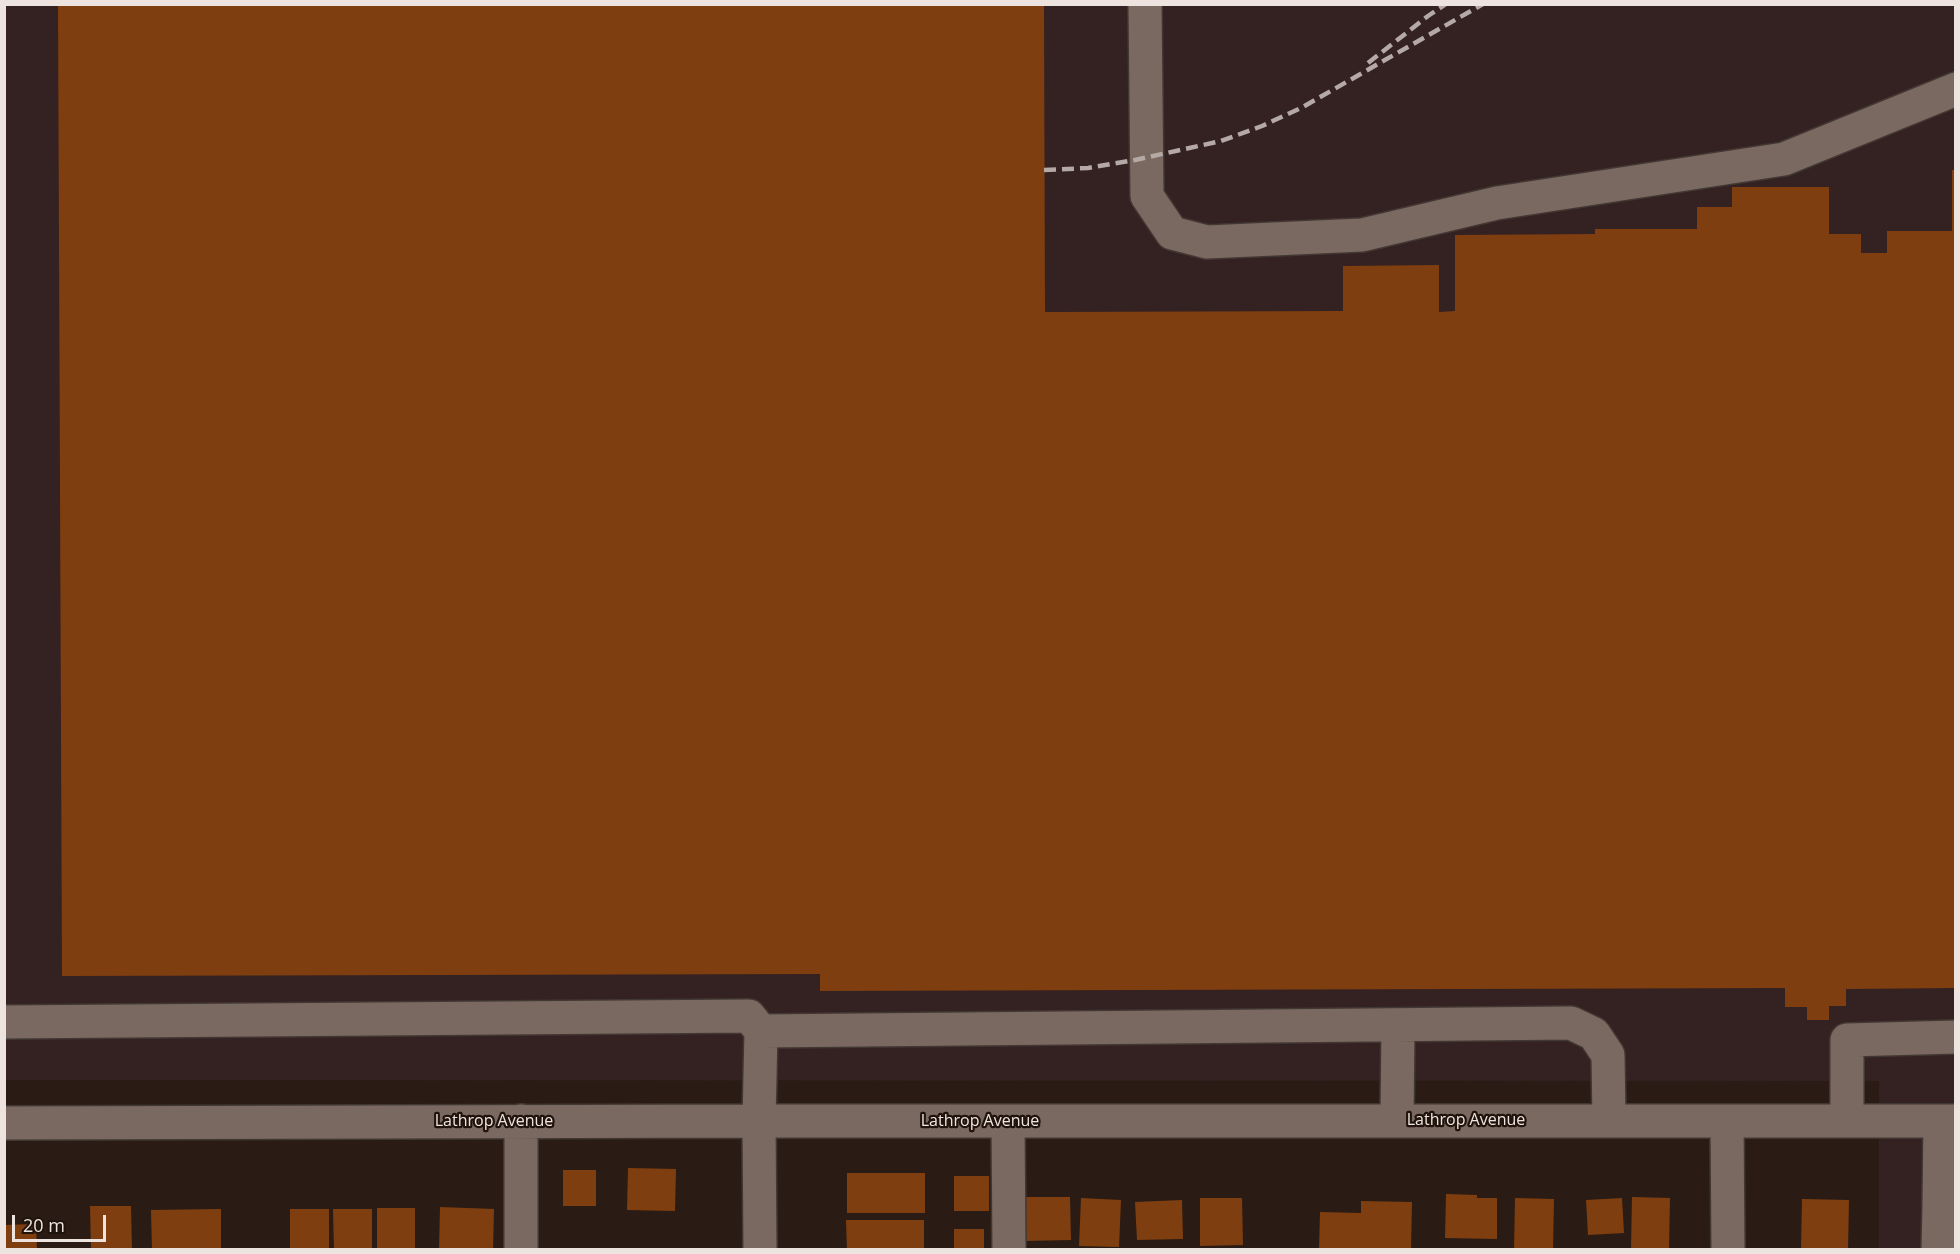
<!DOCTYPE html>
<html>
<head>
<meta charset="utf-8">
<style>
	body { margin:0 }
	#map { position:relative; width:1960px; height:1254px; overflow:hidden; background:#2a1c15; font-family:"Open Sans",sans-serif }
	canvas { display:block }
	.frame { position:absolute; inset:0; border:6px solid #eee4df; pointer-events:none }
	.scale { position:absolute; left:12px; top:1215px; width:94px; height:27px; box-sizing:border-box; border:3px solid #eee4df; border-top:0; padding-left:8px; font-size:18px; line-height:21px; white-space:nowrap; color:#eee4df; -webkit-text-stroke:4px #20130c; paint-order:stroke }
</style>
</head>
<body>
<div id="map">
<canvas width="1960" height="1254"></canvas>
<div class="frame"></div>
<div class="scale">20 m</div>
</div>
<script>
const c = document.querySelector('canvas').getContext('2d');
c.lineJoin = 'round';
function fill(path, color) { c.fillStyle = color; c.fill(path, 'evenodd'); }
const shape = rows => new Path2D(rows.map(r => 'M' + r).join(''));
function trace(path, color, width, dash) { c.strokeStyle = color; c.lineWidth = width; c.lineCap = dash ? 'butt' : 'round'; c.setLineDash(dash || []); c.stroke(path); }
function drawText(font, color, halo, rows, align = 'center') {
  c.font = font + ' "Open Sans",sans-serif'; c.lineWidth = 4.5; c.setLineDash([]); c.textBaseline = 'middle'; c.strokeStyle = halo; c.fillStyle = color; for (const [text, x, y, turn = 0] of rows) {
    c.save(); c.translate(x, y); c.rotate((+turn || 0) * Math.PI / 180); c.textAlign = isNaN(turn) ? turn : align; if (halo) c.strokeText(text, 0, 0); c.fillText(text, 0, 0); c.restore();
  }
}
fill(shape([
	[5,5,1955,5,1955,1249,1879,1249,1879,1081,5,1080]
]), '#342122');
fill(shape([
	[58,4,1044,4,1045,312,1343,311,1343,266,1439,265,1439,312,1455,311,1455,235,1595,234,1595,229,1697,229,1697,207,1732,207,1732,187,1829,187,1829,234,1861,234,1861,253,1887,253,1887,231,1952,231,1952,170,1956,170,1956,988,1846,989,1846,1006,1829,1006,1829,1020,1807,1020,1807,1007,1785,1007,1785,988,820,991,820,974,62,976],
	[628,1168,676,1169,675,1211,627,1210],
	[563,1170,596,1170,596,1206,563,1206],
	[847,1173,925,1173,925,1213,847,1213],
	[954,1176,989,1176,989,1211,954,1211],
	[1446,1194,1477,1195,1477,1198,1497,1198,1497,1239,1445,1238],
	[1023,1197,1070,1197,1071,1240,1024,1241],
	[1632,1197,1670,1198,1669,1250,1631,1250],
	[1081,1198,1121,1200,1119,1247,1079,1246],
	[1200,1198,1242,1198,1243,1245,1200,1246],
	[1515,1198,1554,1199,1553,1250,1514,1250],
	[1622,1198,1624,1233,1588,1235,1586,1200],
	[1802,1199,1849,1200,1848,1250,1801,1250],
	[1182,1200,1183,1239,1137,1240,1135,1202],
	[1361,1201,1412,1202,1411,1250,1319,1250,1320,1212,1361,1213],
	[90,1206,131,1206,132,1250,91,1250],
	[440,1207,494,1209,493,1250,439,1250],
	[377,1208,415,1208,415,1250,377,1250],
	[221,1209,221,1250,152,1250,151,1210],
	[290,1209,329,1209,329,1250,290,1250],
	[333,1209,372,1209,372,1250,334,1250],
	[846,1220,924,1220,924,1250,847,1250],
	[36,1224,37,1250,4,1250,4,1225],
	[954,1229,984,1229,984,1250,954,1250]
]), '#7f3e0f');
const minor = shape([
	[1145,4,1147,196,1172,233,1207,242,1362,235,1497,203,1784,159,1956,89],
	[4,1022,749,1016,761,1031,759,1121,760,1250],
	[761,1031,1571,1023,1594,1034,1608,1055,1609,1120],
	[521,1121,521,1250],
	[1008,1121,1009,1250],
	[1397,1121,1398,1025],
	[1727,1121,1728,1250],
	[1847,1121,1847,1040,1956,1037],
	[4,1123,759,1121,1956,1121],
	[1939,1207,1940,1121],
	[1938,1250,1939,1207,1956,1207]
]);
trace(minor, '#423833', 36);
trace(minor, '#7a6960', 33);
trace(shape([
	[1368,63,1428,16,1446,4],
	[1044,170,1088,168,1135,160,1221,141,1262,126,1301,108,1483,4]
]), '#b4a9a4', 4.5, [12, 6]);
drawText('16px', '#eee4df', '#20130c', [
	["Lathrop Avenue",1466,1120],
	["Lathrop Avenue",494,1121],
	["Lathrop Avenue",980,1121]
]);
</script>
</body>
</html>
